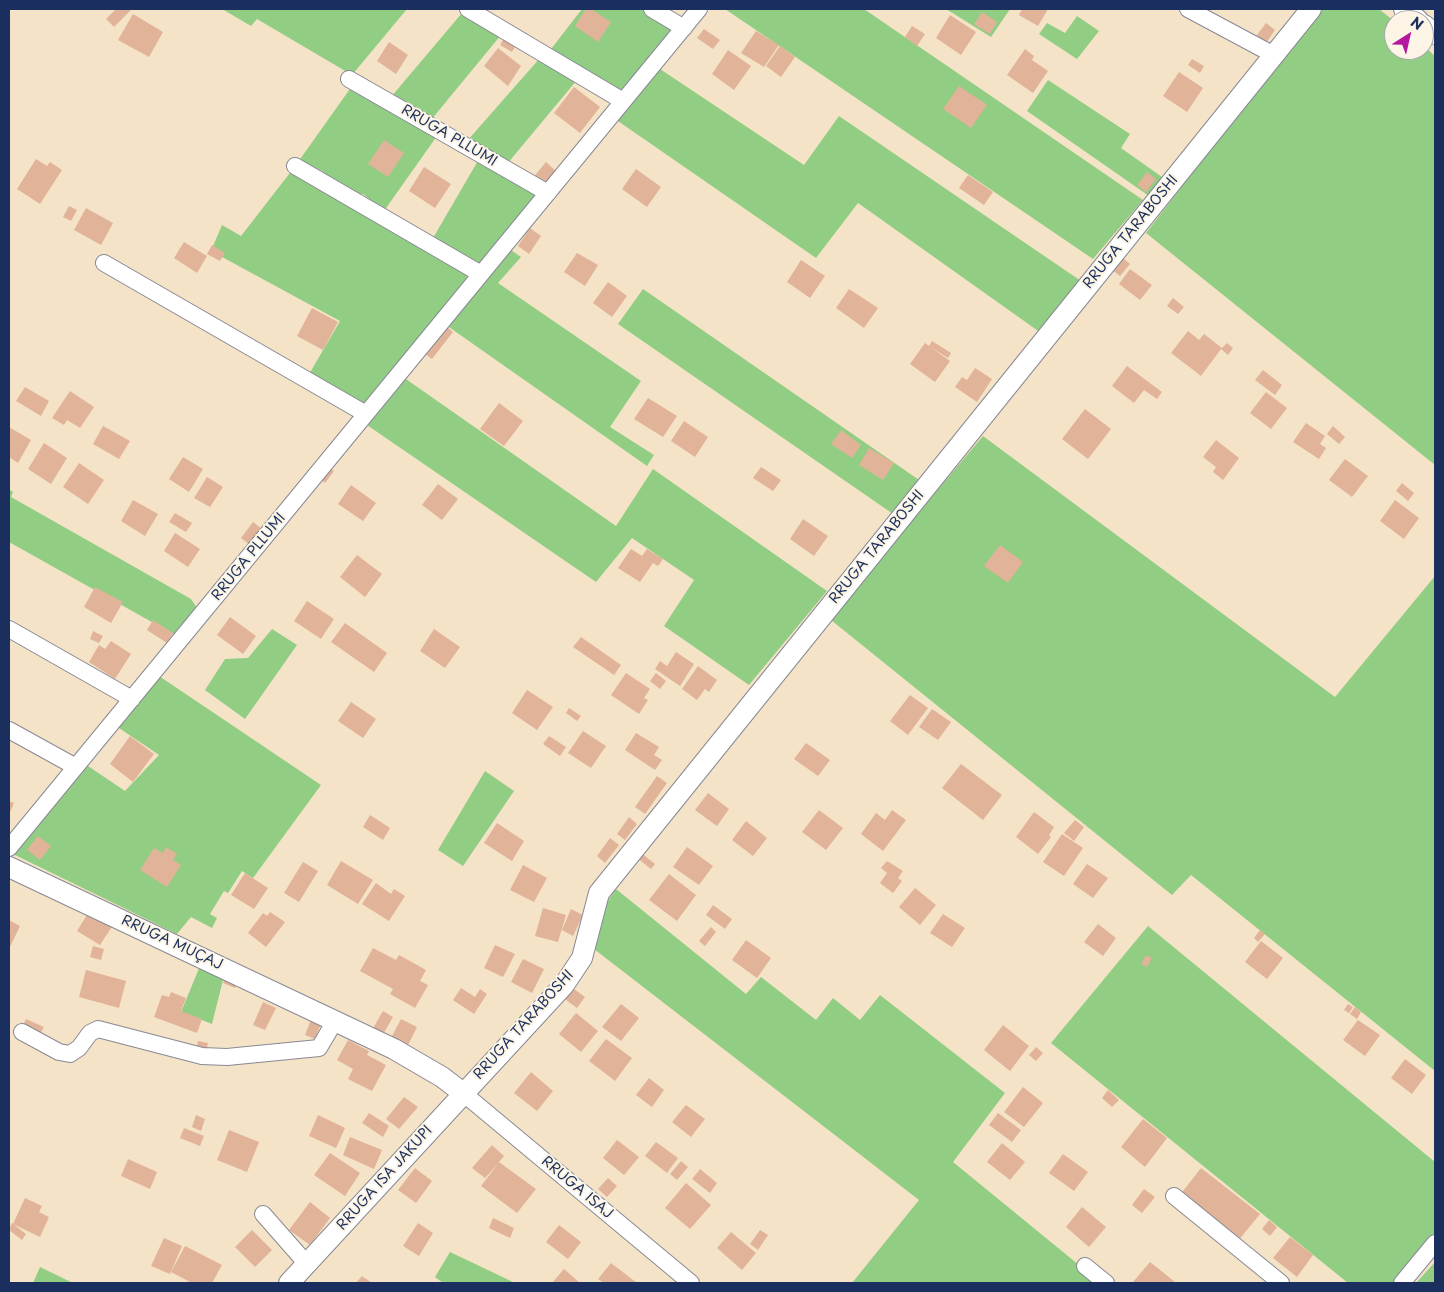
<!DOCTYPE html>
<html>
<head>
<meta charset="utf-8">
<style>
	body { margin:0 }
	#map { position:relative; width:1444px; height:1292px; overflow:hidden; background:#f5e3c8; font-family:"Playpen Sans",sans-serif }
	canvas { display:block }
	.frame { position:absolute; inset:0; border:10px solid #1b2f5e; pointer-events:none }
	.north { position:absolute; left:1384px; top:10px; width:50px; height:50px; box-sizing:border-box; background:#fcf5e5; border:1px solid #a2a6af; border-radius:50%; rotate:35deg; font-size:14px; font-weight:700; line-height:20px; text-align:center; color:#1b2f5e }
	.north::after { content:''; display:block; margin:auto; width:18px; height:22px; background:#b5179e; clip-path:polygon(50% 0,100% 100%,50% 72%,0 100%) }
</style>
</head>
<body>
<div id="map">
<canvas width="1444" height="1292"></canvas>
<div class="frame"></div>
<div class="north">N</div>
</div>
<script>
const c = document.querySelector('canvas').getContext('2d');
c.lineJoin = 'round';
function fill(path, color) { c.fillStyle = color; c.fill(path, 'evenodd'); }
const shape = rows => new Path2D(rows.map(r => 'M' + r).join(''));
function trace(path, color, width, dash) { c.strokeStyle = color; c.lineWidth = width; c.lineCap = dash ? 'butt' : 'round'; c.setLineDash(dash || []); c.stroke(path); }
function drawText(font, color, halo, rows, align = 'center') {
  c.font = font + ' "Playpen Sans",sans-serif'; c.lineWidth = 4; c.setLineDash([]); c.textBaseline = 'middle'; c.strokeStyle = halo; c.fillStyle = color; for (const [text, x, y, turn = 0] of rows) {
    c.save(); c.translate(x, y); c.rotate((+turn || 0) * Math.PI / 180); c.textAlign = isNaN(turn) ? turn : align; if (halo) c.strokeText(text, 0, 0); c.fillText(text, 0, 0); c.restore();
  }
}
fill(shape([
	[222,9,407,9,352,75,257,19,251,26],
	[582,9,641,9,673,29,624,93,548,53],
	[725,9,864,9,1143,200,1093,259],
	[946,9,1010,9,991,37],
	[1319,9,1379,9,1394,21,1394,50,1424,50,1424,46,1435,56,1435,465,1146,233],
	[462,13,501,35,431,120,391,97],
	[1077,16,1099,31,1077,59,1039,34,1047,23,1065,33],
	[540,58,577,80,507,164,467,141],
	[657,67,804,165,839,116,1081,281,1041,333,858,203,816,258,615,119],
	[1048,80,1130,134,1121,148,1162,177,1149,196,1027,111],
	[352,86,437,136,384,211,363,194,357,195,325,176,324,172,316,168,310,169,298,162],
	[479,159,533,190,535,198,482,263,477,264,433,238],
	[293,169,467,272,466,284,364,405,308,376,340,321,211,251,222,225,241,236],
	[508,248,521,257,498,283,641,381,610,427,654,455,647,466,446,325],
	[643,289,922,482,896,516,618,324],
	[403,377,616,526,653,469,827,591,749,685,664,626,694,580,632,538,596,582,364,423],
	[983,436,1335,697,1435,576,1435,1071,1191,875,1172,895,831,620,876,563],
	[9,489,13,492,11,497,191,599,197,608,175,635,9,542],
	[272,629,297,645,245,719,205,690,225,659,248,658],
	[156,674,321,785,253,878,242,871,228,893,224,891,210,914,217,918,212,928,191,917,177,934,15,855,15,849,85,764,125,791,159,755,116,726],
	[485,771,514,791,463,866,438,850],
	[616,889,746,994,761,977,816,1020,833,998,860,1020,880,995,1005,1093,953,1162,1101,1283,852,1283,919,1200,594,949,603,908],
	[1148,926,1435,1162,1435,1237,1395,1283,1348,1283,1051,1043],
	[200,966,224,976,212,1024,181,1012],
	[450,1252,511,1281,515,1283,443,1283,435,1277],
	[1435,1262,1435,1283,1416,1283],
	[40,1267,73,1283,33,1283]
]), '#91ce83');
fill(shape([
	[116,9,132,9,114,27,106,19],
	[586,9,591,9,611,22,598,42,575,26],
	[1022,9,1048,9,1038,26,1019,15],
	[982,12,997,22,990,34,974,24],
	[133,14,163,32,149,57,118,40],
	[950,15,976,32,961,55,936,38],
	[1266,23,1275,30,1264,46,1254,39],
	[912,26,925,34,917,46,905,37],
	[704,29,720,40,713,49,697,38],
	[756,31,779,45,764,67,741,53],
	[504,38,516,45,512,52,500,45],
	[389,42,408,55,396,74,377,61],
	[780,46,795,57,781,77,766,66],
	[498,48,521,66,508,86,484,66],
	[1025,49,1034,56,1032,60,1048,71,1033,93,1007,75],
	[728,50,751,66,734,90,712,74],
	[1192,59,1204,66,1200,73,1188,65],
	[1179,72,1203,88,1187,112,1163,96],
	[959,86,987,105,971,128,943,109],
	[574,87,600,107,580,133,554,113],
	[384,140,404,153,388,177,368,164],
	[36,159,47,166,50,162,62,170,40,204,17,189],
	[546,162,557,172,545,187,532,179],
	[424,167,451,184,435,208,409,191],
	[636,169,661,187,647,207,622,189],
	[1147,172,1156,179,1146,192,1137,185],
	[968,175,993,192,984,205,959,188],
	[69,206,77,210,71,221,63,217],
	[86,208,113,223,101,245,74,230],
	[530,228,541,236,529,254,518,246],
	[184,242,207,256,197,273,174,258],
	[212,245,225,253,220,261,207,254],
	[577,253,598,265,585,286,564,272],
	[1121,256,1130,264,1120,276,1111,269],
	[801,260,825,276,810,298,787,282],
	[1130,269,1152,285,1140,300,1119,284],
	[608,282,627,296,612,317,593,303],
	[849,289,878,308,864,328,836,308],
	[1173,298,1184,307,1178,314,1167,306],
	[312,308,338,322,323,350,297,336],
	[445,325,453,332,432,359,424,353],
	[1188,331,1199,340,1204,334,1222,348,1227,343,1233,348,1228,355,1221,349,1201,376,1171,353],
	[932,341,951,353,948,358,929,346],
	[925,343,950,361,935,382,910,364],
	[1127,366,1162,392,1157,399,1144,390,1134,403,1112,386],
	[975,368,992,379,977,402,955,387,962,377,967,380],
	[1263,370,1282,385,1275,395,1255,380],
	[25,387,49,401,41,416,16,401],
	[70,391,94,407,80,428,67,420,64,425,52,418],
	[1266,392,1287,408,1271,429,1250,413],
	[648,398,677,416,663,437,634,419],
	[499,403,523,421,504,446,480,429],
	[1085,409,1111,429,1088,459,1062,439],
	[684,421,708,437,695,457,671,441],
	[1306,423,1325,436,1320,444,1326,448,1319,459,1293,442],
	[103,426,130,441,119,459,93,444],
	[1333,426,1345,437,1339,444,1327,434],
	[9,427,31,440,18,463,9,457],
	[841,430,861,445,852,458,831,444],
	[1216,440,1239,458,1223,480,1213,472,1216,467,1203,457],
	[44,443,67,458,51,484,28,469],
	[869,448,894,463,883,480,859,465],
	[183,457,203,469,189,492,169,479],
	[1345,459,1368,476,1352,497,1329,480],
	[79,463,104,480,88,504,63,487],
	[325,465,334,471,325,483,317,477],
	[761,467,781,480,773,491,753,478],
	[207,477,223,487,210,507,194,498],
	[1402,483,1414,493,1408,501,1396,491],
	[438,484,458,499,442,520,422,505],
	[351,485,376,503,363,521,338,504],
	[133,500,158,514,145,536,121,521],
	[1395,500,1419,518,1404,539,1380,521],
	[175,513,192,523,186,532,169,522],
	[803,519,828,536,814,556,790,539],
	[253,522,262,529,250,545,241,538],
	[175,533,200,549,188,567,164,551],
	[1000,545,1023,562,1008,583,984,566],
	[631,549,642,556,647,549,663,559,658,566,653,563,640,582,618,568],
	[357,555,382,574,365,597,340,577],
	[95,587,123,602,111,623,84,607],
	[307,601,334,619,321,639,294,621],
	[230,617,256,636,243,654,217,635],
	[153,620,173,633,167,643,147,630],
	[345,623,387,653,374,672,331,642],
	[434,629,460,647,445,668,420,651],
	[93,631,103,636,99,643,90,639],
	[581,637,621,665,614,675,573,647],
	[111,641,131,654,115,679,89,662,99,645,105,649],
	[676,652,694,664,680,686,655,669,660,661,667,666],
	[698,666,717,680,709,692,705,689,697,700,682,689],
	[626,673,650,689,644,698,648,700,639,714,611,695],
	[656,673,666,681,660,689,650,681],
	[527,690,553,707,537,730,512,713],
	[910,695,928,708,908,735,890,721],
	[351,702,376,719,363,738,338,721],
	[569,708,581,716,577,721,566,713],
	[932,709,951,722,938,740,919,727],
	[583,731,606,746,591,768,568,753],
	[636,733,659,747,654,755,662,760,655,770,625,750],
	[130,736,154,754,133,782,110,764],
	[549,736,566,747,560,756,543,744],
	[806,743,830,760,818,776,794,759],
	[961,764,1002,795,983,820,942,788],
	[657,776,667,783,645,814,635,807],
	[708,793,729,809,717,826,695,810],
	[9,801,14,803,9,815],
	[819,810,843,828,826,850,802,832],
	[892,810,906,820,883,851,861,834,876,813,885,820],
	[1034,812,1054,827,1049,835,1051,837,1038,854,1016,837],
	[370,815,390,828,383,840,363,827],
	[629,817,637,824,625,840,617,834],
	[1075,820,1084,827,1074,841,1064,833],
	[746,821,767,838,753,856,732,840],
	[497,823,524,841,512,861,484,843],
	[1062,834,1083,848,1064,876,1043,862],
	[38,836,51,846,40,860,27,850],
	[610,838,619,845,605,863,597,856],
	[166,847,177,854,173,860,181,865,167,887,140,870,154,848,163,853],
	[687,847,713,866,699,885,673,867],
	[640,852,655,864,651,869,636,857],
	[341,861,373,880,358,904,327,885],
	[887,861,903,871,898,878,902,881,893,893,880,883,887,873,881,868],
	[303,862,318,871,299,902,284,893],
	[1087,864,1108,878,1093,898,1073,884],
	[523,865,547,878,534,902,510,890],
	[245,873,268,888,254,909,231,895],
	[669,874,696,895,677,921,649,900],
	[376,883,391,894,394,889,405,896,389,921,362,904],
	[915,888,936,905,920,925,899,907],
	[713,905,732,919,725,929,706,915],
	[543,908,566,915,558,942,535,936],
	[571,909,583,915,573,936,562,930],
	[90,910,113,925,100,945,77,931],
	[270,912,285,922,266,947,248,933,263,913,267,916],
	[943,914,965,928,952,947,930,933],
	[9,920,20,926,9,949],
	[1098,924,1116,938,1103,956,1084,942],
	[711,927,716,932,705,946,699,941],
	[1260,930,1265,934,1258,942,1254,938],
	[746,940,771,958,757,978,732,960],
	[1261,941,1283,958,1267,979,1245,962],
	[495,945,515,954,503,977,484,968],
	[93,946,104,949,101,960,90,957],
	[373,948,396,960,399,955,426,970,420,981,428,985,415,1008,390,994,393,989,360,971],
	[1146,955,1152,958,1147,967,1141,964],
	[523,959,544,969,532,993,511,982],
	[86,970,126,981,119,1008,79,997],
	[226,976,238,981,235,988,223,983],
	[570,986,585,997,577,1008,562,997],
	[461,988,475,997,480,989,487,994,474,1014,453,1000],
	[171,992,186,998,181,1011,202,1019,197,1033,154,1017,162,995,169,997],
	[263,1002,276,1008,265,1030,253,1025],
	[621,1004,639,1018,621,1041,602,1027],
	[1348,1004,1353,1007,1349,1013,1344,1010],
	[1355,1007,1361,1012,1357,1019,1350,1014],
	[383,1011,393,1017,382,1036,372,1030],
	[576,1013,598,1031,581,1052,559,1034],
	[312,1017,322,1021,315,1039,305,1035],
	[26,1019,44,1027,39,1036,22,1028],
	[401,1019,417,1027,407,1047,391,1038],
	[1358,1020,1380,1035,1365,1056,1343,1040],
	[1003,1025,1029,1046,1010,1071,984,1050],
	[606,1039,632,1058,615,1081,589,1061],
	[348,1040,369,1051,367,1055,386,1065,372,1091,348,1079,353,1069,337,1060],
	[198,1041,208,1043,206,1052,196,1050],
	[1036,1047,1043,1053,1036,1061,1029,1055],
	[1405,1059,1426,1075,1412,1094,1391,1078],
	[531,1072,553,1091,537,1111,514,1093],
	[649,1078,664,1090,652,1107,636,1095],
	[1023,1087,1043,1103,1024,1127,1004,1112],
	[1108,1090,1119,1100,1112,1107,1102,1098],
	[404,1097,418,1107,399,1129,386,1119],
	[686,1105,705,1119,691,1137,672,1122],
	[369,1113,389,1126,383,1137,362,1123],
	[998,1113,1021,1130,1012,1142,989,1125],
	[196,1115,205,1119,201,1131,192,1127],
	[318,1115,345,1128,336,1148,309,1136],
	[1143,1119,1167,1138,1145,1167,1121,1147],
	[184,1128,204,1136,200,1146,180,1138],
	[229,1130,259,1142,247,1172,217,1160],
	[350,1137,382,1150,374,1169,343,1155],
	[617,1140,639,1157,624,1175,603,1158],
	[656,1142,678,1158,667,1173,645,1156],
	[1002,1143,1025,1162,1010,1180,987,1162],
	[492,1145,504,1156,499,1162,536,1189,517,1213,481,1186,498,1164,485,1178,472,1168],
	[330,1153,360,1173,345,1196,314,1175],
	[1063,1154,1088,1172,1074,1191,1049,1173],
	[128,1159,157,1172,150,1189,121,1176],
	[681,1161,688,1167,677,1180,670,1174],
	[415,1168,432,1181,416,1203,398,1190],
	[1201,1168,1260,1214,1238,1241,1180,1195],
	[700,1169,717,1183,710,1193,692,1179],
	[608,1178,617,1186,607,1197,598,1189],
	[686,1183,711,1205,690,1229,665,1208],
	[1144,1189,1155,1197,1142,1213,1132,1205],
	[25,1198,42,1206,39,1212,49,1217,40,1237,13,1224],
	[310,1202,330,1218,310,1245,289,1230],
	[1082,1207,1106,1227,1089,1247,1066,1227],
	[493,1218,514,1228,510,1238,489,1228],
	[1269,1220,1277,1227,1270,1236,1262,1229],
	[12,1223,26,1234,22,1240,9,1230],
	[418,1223,433,1233,419,1256,403,1246],
	[559,1225,581,1242,568,1259,546,1242],
	[252,1230,272,1250,255,1267,235,1247],
	[760,1230,768,1235,758,1250,750,1244],
	[731,1232,756,1253,742,1270,717,1248],
	[1290,1237,1313,1255,1297,1277,1273,1258],
	[164,1238,182,1246,170,1274,151,1266],
	[185,1246,222,1265,212,1283,192,1283,171,1272],
	[1150,1262,1174,1281,1172,1283,1133,1282],
	[611,1263,637,1283,604,1283,598,1279],
	[564,1269,580,1283,552,1283],
	[362,1276,372,1283,356,1283]
]), '#e1b399');
const minor = shape([
	[468,9,623,101],
	[652,9,684,28],
	[1188,9,1274,55],
	[349,79,548,193],
	[295,166,481,274],
	[104,263,366,414],
	[9,629,132,699],
	[9,730,76,767],
	[9,848,699,9],
	[22,1032,59,1052,70,1054,79,1048,90,1033,98,1029,202,1056,227,1057,319,1048,335,1021],
	[463,1093,691,1283],
	[1174,1196,1281,1283],
	[263,1214,306,1263],
	[1085,1266,1106,1283],
	[1402,1283,1435,1243]
]);
const tertiary = shape([
	[1404,9,1418,20],
	[1424,25,1435,34],
	[9,867,394,1049,442,1077,463,1093],
	[289,1283,564,985,582,958,599,893,1311,9]
]);
trace(minor, '#888993', 18);
trace(tertiary, '#888993', 22);
trace(minor, '#fff', 16);
trace(tertiary, '#fff', 20);
drawText('14px', '#1b2f5e', '#fcf5e5', [
	["RRUGA PLLUMI",449,136,30],
	["RRUGA TARABOSHI",1131,232,-51],
	["RRUGA TARABOSHI",877,547,-51],
	["RRUGA PLLUMI",249,557,-51],
	["RRUGA MUÇAJ",172,943,25],
	["RRUGA TARABOSHI",524,1025,-48],
	["RRUGA ISA JAKUPI",385,1178,-48],
	["RRUGA ISAJ",577,1188,40]
]);
</script>
</body>
</html>
